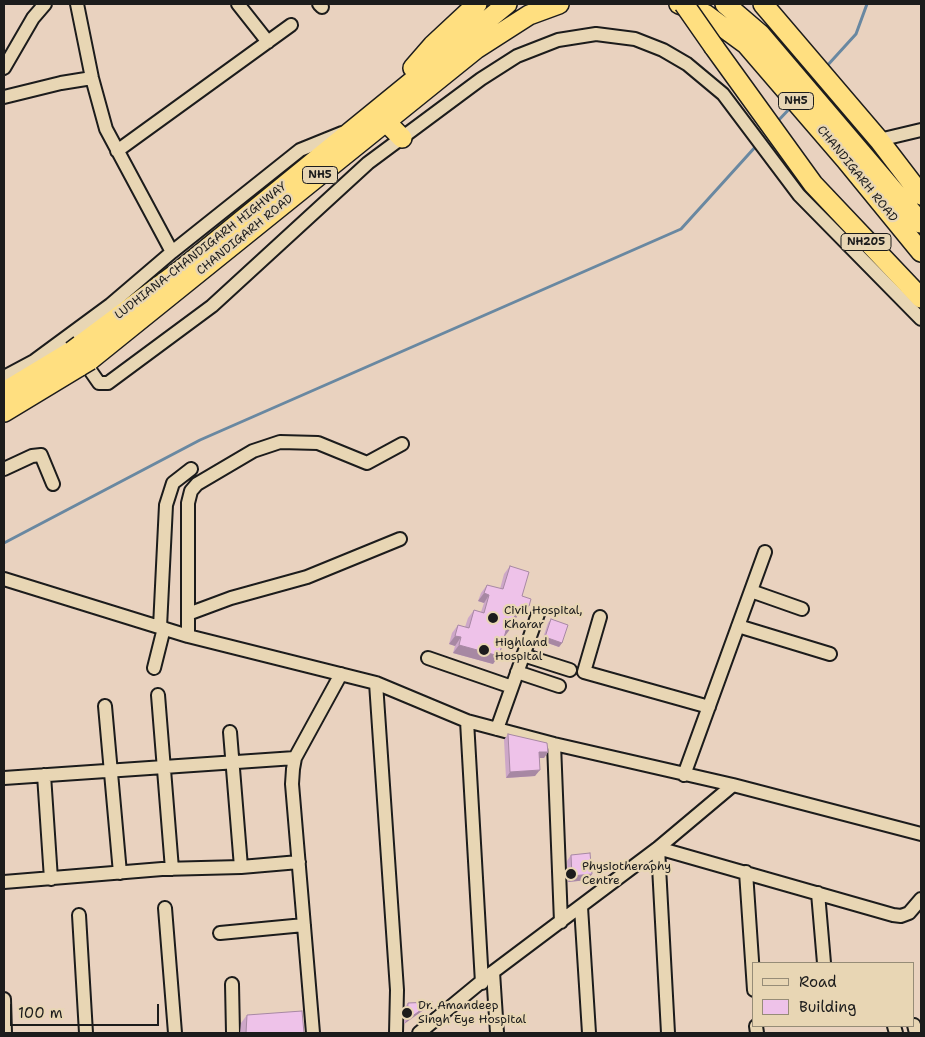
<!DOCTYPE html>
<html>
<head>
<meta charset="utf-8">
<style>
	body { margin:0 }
	#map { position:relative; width:925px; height:1037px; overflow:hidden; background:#e9d2bf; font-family:"Shantell Sans",sans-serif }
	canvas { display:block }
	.frame { position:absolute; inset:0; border:5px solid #1c1c1c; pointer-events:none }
	.legend { position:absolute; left:752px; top:962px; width:162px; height:65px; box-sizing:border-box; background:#e8d6b4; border:1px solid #968c77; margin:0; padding:6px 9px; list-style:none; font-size:15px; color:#1c1c1c }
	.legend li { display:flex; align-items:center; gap:10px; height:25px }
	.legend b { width:25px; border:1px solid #968c77 }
	.scale { position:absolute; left:10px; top:1004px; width:149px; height:22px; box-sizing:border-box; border:2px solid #1c1c1c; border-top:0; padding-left:6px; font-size:15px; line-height:18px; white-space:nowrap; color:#1c1c1c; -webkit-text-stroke:4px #e8d6b4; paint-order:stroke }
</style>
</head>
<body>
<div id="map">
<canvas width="925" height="1037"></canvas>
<div class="frame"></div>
<ul class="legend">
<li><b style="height:6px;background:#e8d6b4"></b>Road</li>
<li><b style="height:14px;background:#eec2e9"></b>Building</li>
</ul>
<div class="scale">100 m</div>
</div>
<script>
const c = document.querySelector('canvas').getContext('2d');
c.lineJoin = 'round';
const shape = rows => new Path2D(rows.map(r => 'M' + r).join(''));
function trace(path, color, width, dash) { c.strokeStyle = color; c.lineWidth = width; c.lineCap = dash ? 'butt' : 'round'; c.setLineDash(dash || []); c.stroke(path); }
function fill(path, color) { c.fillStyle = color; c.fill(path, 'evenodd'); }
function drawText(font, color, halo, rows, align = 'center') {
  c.font = font + ' "Shantell Sans",sans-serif'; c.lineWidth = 4.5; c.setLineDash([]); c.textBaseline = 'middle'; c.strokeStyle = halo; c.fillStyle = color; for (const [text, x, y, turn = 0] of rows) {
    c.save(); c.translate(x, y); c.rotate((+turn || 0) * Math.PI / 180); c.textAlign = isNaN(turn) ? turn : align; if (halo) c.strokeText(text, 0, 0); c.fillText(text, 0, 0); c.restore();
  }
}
trace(shape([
	[826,67,856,34,867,4],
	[776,123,792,106],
	[4,543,200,440,681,229,757,145]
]), '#6988a1', 3);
const minor = shape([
	[77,4,92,78,106,129,172,252],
	[238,4,268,42],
	[319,4,322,7],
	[4,68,33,18,45,4],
	[4,97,61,83,92,78],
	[879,140,921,130],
	[117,151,291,25],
	[67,337,99,383,108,383,212,306,368,163,481,79,517,56,558,40,596,34,635,39,663,50,687,64,723,94,799,195,921,319],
	[4,377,34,361,110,305,172,252,300,150,342,133],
	[4,469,32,456,41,455,53,484],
	[4,579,188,636,376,683,467,721,554,744,733,785,921,834],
	[751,591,802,609],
	[188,614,231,598,307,577,400,539],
	[600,617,584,672,709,707],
	[738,626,830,654],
	[160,627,166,505,173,483,191,469],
	[188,636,188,503,191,491,197,484,253,451,280,442,318,443,367,463,402,444],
	[523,655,570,670],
	[428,658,512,687],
	[154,668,164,628],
	[517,672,559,686],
	[376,683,397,990,396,1033],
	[158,695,172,869],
	[105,706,120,873],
	[467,721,482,983],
	[497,729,538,614],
	[230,732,241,867],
	[554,744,561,922],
	[44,775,51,879],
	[684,775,765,552],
	[4,778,295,758],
	[746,872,754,990],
	[4,882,162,869,241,867,299,862],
	[818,893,824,963],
	[581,907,589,1033],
	[165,908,175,1033],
	[79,915,86,1033],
	[220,933,304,925],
	[493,972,497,1033],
	[232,984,233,1033],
	[4,999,5,1033],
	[914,1025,916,1033],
	[756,1026,757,1033],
	[894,1026,896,1033],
	[313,1033,292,784,293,769,295,758,341,674],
	[419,1033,493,972,658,848,733,785],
	[668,1033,658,848,893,915,901,916,909,913,921,899]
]);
const highway = shape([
	[679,4,705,14,746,44,845,159,921,252],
	[725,4,760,34,921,223],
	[763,4,879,140,921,195],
	[714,47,813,184,921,298],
	[413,68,433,45,477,4],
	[386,122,402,138],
	[80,345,182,269,507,4],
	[90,360,476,49,529,15,559,4],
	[4,392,72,351],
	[4,412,80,366]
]);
trace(minor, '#1c1c1c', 16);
trace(highway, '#1c1c1c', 22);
trace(minor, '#e8d6b4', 12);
trace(highway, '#ffdf80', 19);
const highwayBridge = shape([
	[684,4,714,47],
	[72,351,80,345],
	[80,366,90,360]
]);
trace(highwayBridge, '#1c1c1c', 22, []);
trace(highwayBridge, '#ffdf80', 19);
fill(shape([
	[510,566,522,596,529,606,523,614,519,613,516,618,514,617,505,636,493,664,453,653,455,646,449,644,452,633,458,625,465,627,468,618,474,610,481,612,484,603,478,601,481,593,487,585,500,589,504,574],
	[551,619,562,643,559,647,542,641,548,623],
	[508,734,548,752,544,758,539,758,535,776,506,778,504,740],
	[571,855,588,880,568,882,567,861],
	[432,1002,429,1006,404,1024,405,1007,408,1003],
	[247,1015,304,1033,240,1033,241,1023]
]), '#cda7c8');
fill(shape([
	[484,593,489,595,484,603,478,601],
	[523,605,529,606,523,614,519,613,516,618,511,616,517,608],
	[507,627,511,628,505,636,502,635],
	[455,636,461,637,455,646,449,644],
	[545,637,562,643,559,647,542,641],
	[459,645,499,656,493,664,453,653],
	[539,752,548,752,544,758,535,758],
	[540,770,535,776,506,778,510,772],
	[592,874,588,880,568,882,572,876],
	[432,1002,429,1006,404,1024,407,1020]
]), '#a788a3');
const building = shape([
	[510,566,529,572,522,596,531,599,529,606,523,605,522,610,517,608,511,628,507,627,499,656,459,645,461,637,455,636,458,625,469,628,474,610,484,613,489,595,484,593,487,585,503,589,510,566],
	[551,619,568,625,562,643,545,637,551,619],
	[508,734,547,743,548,752,539,752,540,770,510,772,508,734],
	[590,853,592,874,572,876,571,855,590,853],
	[432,1002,407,1020,408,1003,432,1002],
	[302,1011,304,1033,246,1033,247,1015,302,1011]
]);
fill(building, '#eec2e9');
trace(building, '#a788a3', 1);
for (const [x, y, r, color] of [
	[493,618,6,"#1c1c1c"],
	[484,650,6,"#1c1c1c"],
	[571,874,6,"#1c1c1c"],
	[407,1013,6,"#1c1c1c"]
]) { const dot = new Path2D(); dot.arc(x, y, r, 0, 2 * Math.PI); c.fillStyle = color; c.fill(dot); trace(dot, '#e8d6b4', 2); }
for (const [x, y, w] of [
	[796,101,35],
	[320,175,35],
	[866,242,50]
]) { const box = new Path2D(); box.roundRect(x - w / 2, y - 8.5, w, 17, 4); c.fillStyle = '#e8d6b4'; c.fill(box); trace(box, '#1c1c1c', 1); }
drawText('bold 11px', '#1c1c1c', null, [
	["NH5",796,101],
	["NH5",320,175],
	["NH205",866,242]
]);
drawText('12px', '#1c1c1c', '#e8d6b4', [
	["CHANDIGARH ROAD",857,174,51],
	["CHANDIGARH ROAD",245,235,-39],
	["LUDHIANA-CHANDIGARH HIGHWAY",201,251,-38]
]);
drawText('12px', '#1c1c1c', '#e8d6b4', [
	["Civil Hospital,",504,611],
	["Kharar",504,625],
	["Highland",495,643],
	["Hospital",495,657],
	["Physiotheraphy",582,867],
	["Centre",582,881],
	["Dr. Amandeep",418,1006],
	["Singh Eye Hospital",418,1020]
], 'left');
</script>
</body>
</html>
